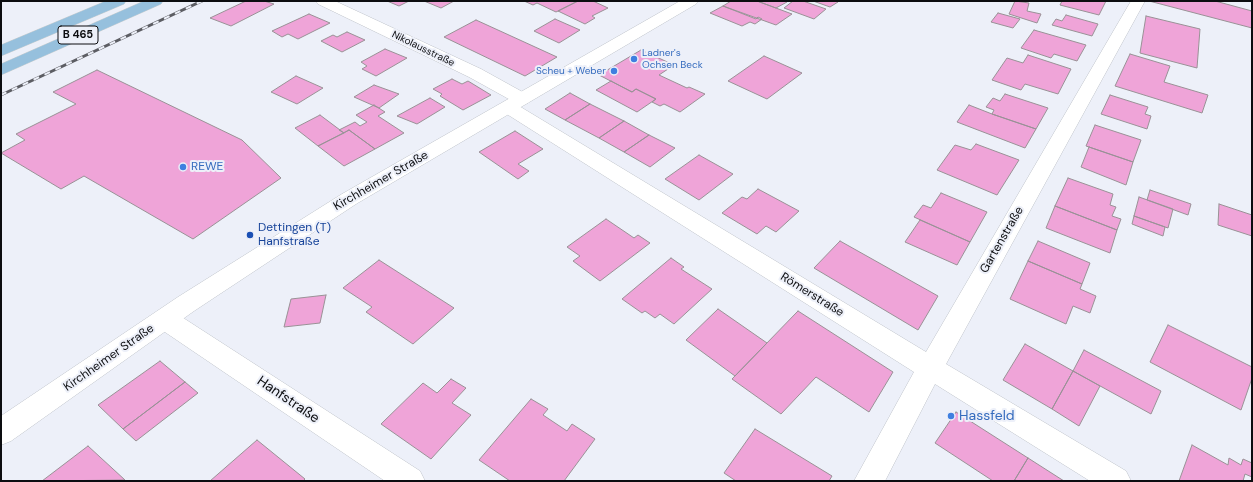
<!DOCTYPE html>
<html>
<head>
<meta charset="utf-8">
<style>
	body { margin:0 }
	#map { position:relative; width:1253px; height:482px; overflow:hidden; background:#edf0f9; font-family:"DM Sans",sans-serif }
	canvas { display:block }
	.frame { position:absolute; inset:0; border:2px solid #0c0d10; pointer-events:none }
</style>
</head>
<body>
<div id="map">
<canvas width="1253" height="482"></canvas>
<div class="frame"></div>
</div>
<script>
const c = document.querySelector('canvas').getContext('2d');
c.lineJoin = 'round';
function fill(path, color) { c.fillStyle = color; c.fill(path, 'evenodd'); }
const shape = rows => new Path2D(rows.map(r => 'M' + r).join(''));
function trace(path, color, width, dash) { c.strokeStyle = color; c.lineWidth = width; c.lineCap = dash ? 'butt' : 'round'; c.setLineDash(dash || []); c.stroke(path); }
function drawText(font, color, halo, rows, align = 'center') {
  c.font = font + ' "DM Sans",sans-serif'; c.lineWidth = 4; c.setLineDash([]); c.textBaseline = 'middle'; c.strokeStyle = halo; c.fillStyle = color; for (const [text, x, y, turn = 0] of rows) {
    c.save(); c.translate(x, y); c.rotate((+turn || 0) * Math.PI / 180); c.textAlign = isNaN(turn) ? turn : align; if (halo) c.strokeText(text, 0, 0); c.fillText(text, 0, 0); c.restore();
  }
}
const building = shape([
	[246,1,264,1,274,4,231,26,210,18,246,1],
	[387,1,409,1,399,6,387,1],
	[424,1,454,1,441,8,424,1],
	[524,1,578,1,556,12,537,3,533,5,524,1],
	[578,1,593,1,608,8,592,16,595,18,585,24,558,11,578,1],
	[731,1,757,1,792,14,776,25,723,6,731,1],
	[757,1,786,1,787,2,776,8,757,1],
	[793,1,803,1,826,9,814,19,784,8,793,1],
	[813,1,836,1,838,2,830,7,813,1],
	[1015,1,1029,3,1027,11,1041,14,1037,23,1009,14,1015,1],
	[1062,1,1106,1,1099,15,1060,5,1062,1],
	[1149,1,1215,1,1252,11,1252,28,1149,1],
	[723,6,756,19,758,17,762,19,755,24,750,22,742,26,710,13,723,6],
	[998,13,1020,19,1013,28,991,22,998,13],
	[309,14,330,23,298,39,288,34,282,37,272,31,309,14],
	[1066,15,1098,24,1092,36,1052,25,1056,19,1062,21,1066,15],
	[1146,16,1200,29,1197,68,1140,53,1146,16],
	[555,19,580,30,559,43,534,31,555,19],
	[476,20,557,57,525,76,444,37,476,20],
	[1034,30,1086,45,1077,61,1054,54,1051,58,1021,48,1034,30],
	[347,32,365,40,342,52,321,41,333,35,337,37,347,32],
	[385,49,407,58,376,76,362,69,367,66,361,62,385,49],
	[641,50,674,65,659,75,687,88,689,87,705,94,680,112,664,104,660,106,652,102,656,99,636,89,632,92,599,75,641,50],
	[1130,54,1170,66,1164,82,1208,95,1202,113,1115,86,1130,54],
	[1028,55,1071,69,1058,94,1025,84,1021,90,992,80,1007,58,1023,63,1028,55],
	[764,56,802,73,767,99,728,81,764,56],
	[97,70,242,140,281,178,193,239,84,176,61,189,1,153,25,140,16,134,76,104,53,92,97,70],
	[296,76,323,88,297,104,271,92,296,76],
	[452,79,462,84,468,81,491,95,463,110,440,96,442,94,433,89,452,79],
	[611,81,632,92,636,89,656,99,637,112,596,90,611,81],
	[374,85,399,94,379,108,354,97,374,85],
	[570,93,590,104,565,120,545,109,570,93],
	[1005,94,1048,108,1036,129,992,114,994,110,986,107,993,98,1000,101,1005,94],
	[1110,95,1148,107,1145,114,1151,116,1147,129,1101,114,1110,95],
	[430,98,445,107,417,124,397,116,430,98],
	[590,104,624,121,599,138,565,120,590,104],
	[374,105,385,112,378,116,404,133,375,149,349,130,344,133,339,130,355,122,360,126,367,122,356,115,374,105],
	[969,105,992,114,1036,129,1025,148,957,122,969,105],
	[320,115,344,133,318,146,295,128,320,115],
	[624,121,649,135,624,152,599,138,624,121],
	[1095,125,1141,140,1133,162,1086,146,1095,125],
	[349,130,375,149,344,166,318,146,349,130],
	[515,131,543,149,518,164,529,171,518,179,479,152,515,131],
	[649,135,675,148,650,167,624,152,649,135],
	[976,144,1019,160,997,195,937,170,955,145,971,150,976,144],
	[1089,147,1133,162,1126,185,1081,167,1089,147],
	[699,155,733,174,699,200,665,179,699,155],
	[1068,178,1113,194,1110,205,1116,207,1112,216,1121,219,1117,230,1055,206,1068,178],
	[758,189,799,211,776,232,766,226,757,234,722,213,742,197,747,199,758,189],
	[1150,190,1191,204,1188,215,1147,200,1150,190],
	[941,193,987,212,970,242,914,217,923,205,931,208,941,193],
	[1139,197,1173,209,1168,228,1134,216,1139,197],
	[1219,204,1252,215,1252,236,1218,225,1219,204],
	[1055,206,1117,230,1110,253,1046,228,1055,206],
	[1134,216,1165,227,1163,236,1132,224,1134,216],
	[606,219,634,238,638,235,650,243,600,281,573,261,580,256,567,247,606,219],
	[920,220,970,242,957,265,905,242,920,220],
	[840,241,938,296,918,330,814,268,840,241],
	[1038,241,1090,263,1082,284,1028,261,1038,241],
	[671,258,684,267,681,269,712,289,674,324,660,314,655,318,645,311,642,313,622,299,671,258],
	[379,260,454,308,413,344,366,312,372,307,343,288,379,260],
	[1028,261,1082,284,1080,289,1096,296,1090,313,1073,306,1066,324,1010,299,1028,261],
	[326,295,320,323,284,327,291,299,326,295],
	[718,309,767,343,735,376,686,340,718,309],
	[798,311,893,372,869,412,816,377,781,414,732,379,798,311],
	[1168,325,1252,367,1252,378,1241,410,1150,362,1168,325],
	[1025,344,1073,371,1052,409,1003,380,1025,344],
	[1084,350,1161,391,1151,414,1073,371,1084,350],
	[160,361,185,382,123,429,98,405,160,361],
	[1073,371,1100,386,1079,426,1052,409,1073,371],
	[451,379,466,388,452,403,471,415,431,459,381,424,423,383,437,393,451,379],
	[185,382,198,393,136,441,123,429,185,382],
	[531,399,548,409,543,415,567,431,572,424,595,439,564,481,510,481,479,460,531,399],
	[956,412,1028,458,1014,481,993,481,935,443,956,412],
	[755,429,832,476,829,481,736,481,724,473,755,429],
	[257,440,305,479,303,481,210,481,257,440],
	[1192,445,1228,465,1229,458,1241,465,1243,459,1252,463,1252,477,1245,474,1243,481,1179,481,1192,445],
	[88,446,125,480,42,481,88,446],
	[1028,458,1064,481,1014,481,1028,458]
]);
fill(building, '#efa4d8');
trace(building, '#999196', 1);
const minor = shape([
	[316,1,335,1,481,69,528,95,531,99,528,103,522,104,516,103,469,77,318,4,316,1],
	[1131,1,1145,1,946,364,1126,471,1131,481,1090,481,935,384,885,481,854,481,914,372,502,111,499,107,502,103,508,102,514,103,926,352,1131,1],
	[165,309,174,312,420,471,425,481,385,481,156,326,153,319,156,312,165,309]
]);
const tertiary = shape([
	[680,1,698,1,696,4,356,204,194,311,11,441,1,445,1,416,178,297,342,194,680,1]
]);
const primary = shape([
	[106,1,126,1,124,4,1,56,1,45,106,1],
	[144,1,163,1,161,4,1,75,1,64,144,1]
]);
trace(minor, '#bfc3ca', 1);
trace(tertiary, '#bfc3ca', 1);
trace(primary, '#cecfcf', 1);
fill(minor, '#fff');
fill(tertiary, '#fff');
fill(primary, '#96c0dd');
const rail = shape([
	[1,95,202,1]
]);
trace(rail, '#5c5d63', 3);
trace(rail, '#edf0f9', 2, [6]);
for (const [x, y, r, color] of [
	[634,59,4,"#3f7fe0"],
	[614,71,4,"#3f7fe0"],
	[183,167,4,"#3f7fe0"],
	[250,235,4,"#1a4fb4"],
	[951,416,4,"#3f7fe0"]
]) { const dot = new Path2D(); dot.arc(x, y, r, 0, 2 * Math.PI); c.fillStyle = color; c.fill(dot); trace(dot, '#edf0f9', 1.5); }
drawText('10px', '#0c0d10', '#edf0f9', [
	["Nikolausstraße",423,49,26]
]);
drawText('10px', '#366cbe', '#edf0f9', [
	["Ladner's",642,53],
	["Ochsen Beck",642,65],
	["Scheu + Weber",606,71,"right"]
], 'left');
for (const [x, y, w] of [
	[78,35,40]
]) { const box = new Path2D(); box.roundRect(x - w / 2, y - 9, w, 18, 3); c.fillStyle = '#edf0f9'; c.fill(box); trace(box, '#0c0d10', 1); }
drawText('bold 11px', '#0c0d10', null, [
	["B 465",78,35]
]);
drawText('12px', '#366cbe', '#edf0f9', [
	["REWE",191,167]
], 'left');
drawText('12px', '#0c0d10', '#edf0f9', [
	["Kirchheimer Straße",381,181,-30],
	["Gartenstraße",1002,240,-60],
	["Römerstraße",812,295,32],
	["Kirchheimer Straße",109,358,-35]
]);
drawText('12px', '#164399', '#edf0f9', [
	["Dettingen (T)",258,228],
	["Hanfstraße",258,242]
], 'left');
drawText('14px', '#0c0d10', '#edf0f9', [
	["Hanfstraße",288,400,34]
]);
drawText('14px', '#366cbe', '#edf0f9', [
	["Hassfeld",959,416]
], 'left');
</script>
</body>
</html>
